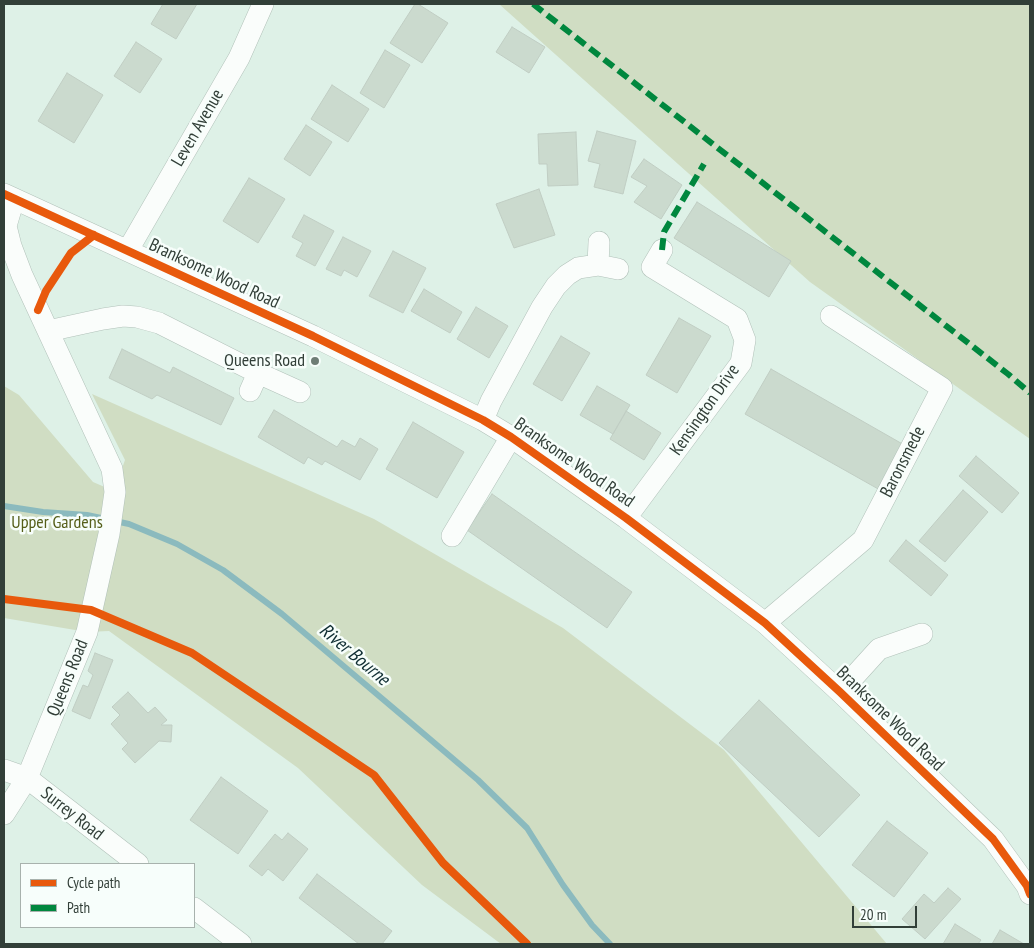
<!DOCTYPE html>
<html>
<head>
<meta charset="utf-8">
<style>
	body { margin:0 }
	#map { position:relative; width:1034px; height:948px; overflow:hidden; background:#def1e7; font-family:"PT Sans Narrow",sans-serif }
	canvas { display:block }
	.frame { position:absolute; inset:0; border:5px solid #323f38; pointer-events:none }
	.legend { position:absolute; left:20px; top:863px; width:175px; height:65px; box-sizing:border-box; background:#f7fefb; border:1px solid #a8b2ad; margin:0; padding:6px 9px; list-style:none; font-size:15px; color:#323f38 }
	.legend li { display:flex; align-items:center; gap:10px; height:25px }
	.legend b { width:25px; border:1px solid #a8b2ad }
	.scale { position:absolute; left:852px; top:906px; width:65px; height:22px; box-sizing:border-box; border:2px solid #323f38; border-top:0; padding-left:6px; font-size:15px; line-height:18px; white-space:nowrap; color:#323f38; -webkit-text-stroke:4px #f7fefb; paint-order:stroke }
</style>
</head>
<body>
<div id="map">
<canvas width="1034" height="948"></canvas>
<div class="frame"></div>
<ul class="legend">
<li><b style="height:6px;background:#e8590c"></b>Cycle path</li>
<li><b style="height:6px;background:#00873e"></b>Path</li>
</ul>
<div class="scale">20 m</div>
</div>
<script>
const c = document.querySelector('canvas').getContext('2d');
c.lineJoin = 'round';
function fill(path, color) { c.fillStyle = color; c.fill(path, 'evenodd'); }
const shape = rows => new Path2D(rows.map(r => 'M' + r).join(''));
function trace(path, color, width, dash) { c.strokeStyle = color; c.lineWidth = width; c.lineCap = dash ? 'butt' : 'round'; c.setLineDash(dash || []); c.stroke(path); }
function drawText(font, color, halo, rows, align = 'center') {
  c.font = font + ' "PT Sans Narrow",sans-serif'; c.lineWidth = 5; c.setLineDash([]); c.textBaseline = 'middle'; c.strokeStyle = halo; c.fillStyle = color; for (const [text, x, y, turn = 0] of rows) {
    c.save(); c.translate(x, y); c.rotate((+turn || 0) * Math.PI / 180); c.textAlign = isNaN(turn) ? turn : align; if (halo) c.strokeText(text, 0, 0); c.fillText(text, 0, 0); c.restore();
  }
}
fill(shape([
	[499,4,1030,4,1030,439,810,282],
	[4,386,19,395,93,482,114,491,125,460,92,394,374,519,563,628,724,750,887,944,501,944,422,885,298,768,109,631,87,632,4,618]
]), '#d0ddc3');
trace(shape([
	[4,506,43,512,87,515,129,524,177,544,223,570,282,614,411,723,478,780,527,828,563,885,592,925,610,944]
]), '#8bbabe', 6);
const building = shape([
	[163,4,197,4,176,39,151,24,163,4],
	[415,4,418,4,448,23,422,63,390,43,415,4],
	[512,27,545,47,529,73,496,52,512,27],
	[136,42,162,59,140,93,114,76,136,42],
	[385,50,410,65,384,108,360,93,385,50],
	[67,73,103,95,74,143,38,121,67,73],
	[332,85,369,109,348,142,311,119,332,85],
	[306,125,332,142,310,176,284,159,306,125],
	[597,131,636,141,623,194,594,187,600,164,588,161,597,131],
	[576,132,578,185,548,186,547,164,539,164,538,134,576,132],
	[644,159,682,185,661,219,634,202,647,186,631,177,644,159],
	[249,178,285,199,258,243,223,221,249,178],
	[539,189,555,235,514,248,496,204,539,189],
	[697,202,791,261,769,297,674,238,697,202],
	[304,215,334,231,315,266,296,256,303,243,292,237,304,215],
	[343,237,371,251,357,277,344,270,341,276,326,269,343,237],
	[393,251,426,268,403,313,369,296,393,251],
	[424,289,462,312,450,333,411,311,424,289],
	[476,307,508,326,489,358,457,339,476,307],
	[679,318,711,336,677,393,646,375,679,318],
	[561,336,590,353,562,401,533,384,561,336],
	[122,349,170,373,173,367,234,398,221,425,157,395,152,399,109,378,122,349],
	[771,369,906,446,880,490,745,414,771,369],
	[597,386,630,405,613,434,580,415,597,386],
	[274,410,337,447,342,440,355,447,360,438,378,449,360,480,325,461,322,465,308,457,304,464,258,437,274,410],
	[626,411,661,433,644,460,610,439,626,411],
	[413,422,464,452,437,498,386,469,413,422],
	[976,456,1019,493,1002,513,959,476,976,456],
	[963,490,988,512,945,562,919,541,963,490],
	[492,494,632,592,607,628,467,530,492,494],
	[906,540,948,575,931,596,889,561,906,540],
	[95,653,113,660,90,719,72,711,83,685,88,687,93,675,88,671,95,653],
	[128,692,148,713,155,707,167,720,161,725,172,725,171,742,159,741,135,763,122,749,128,743,111,724,120,715,112,707,128,692],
	[759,700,860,795,819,837,719,743,759,700],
	[221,777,268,811,238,854,190,820,221,777],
	[887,821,928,853,894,897,852,865,887,821],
	[288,833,308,849,283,881,268,869,262,876,249,866,275,834,282,840,288,833],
	[317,874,392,931,382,944,359,944,299,898,317,874],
	[948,888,961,899,925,939,902,919,924,894,934,903,948,888],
	[955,924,981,940,978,944,943,944,955,924],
	[1000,930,1024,944,992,944,1000,930]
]);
fill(building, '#cbdace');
trace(building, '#c0cdc3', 1);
const minor = shape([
	[4,194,313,336,483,420,511,437,626,518,765,623,840,692,993,839,1027,886,1030,894],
	[128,250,239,58,263,4],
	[598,265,618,269],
	[48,331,103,319,123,316,137,317,159,323,258,373,300,392],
	[250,391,258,373],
	[483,420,491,401,542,307,556,286,567,275,578,268,598,265,599,242],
	[626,518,741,363,745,340,737,319,652,267,662,250],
	[452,536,511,437],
	[765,623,863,540,942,388,831,316],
	[840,692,879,649,922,634],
	[4,770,27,778,138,864],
	[4,814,27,778,87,632,109,534,115,492,112,469,22,275,11,246,6,226,14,199],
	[194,908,241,944]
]);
trace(minor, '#b1c1b9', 22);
trace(minor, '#fafdfb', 21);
trace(shape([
	[533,4,1008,374,1030,393],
	[662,250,664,232,704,164]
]), '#00873e', 6, [12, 6]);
trace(shape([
	[4,194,313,336,483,420,511,437,626,518,765,623,840,692,993,839,1027,886,1030,894],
	[38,310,46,291,71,253,94,235],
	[4,599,91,610,192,653,374,775,443,863,527,944]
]), '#e8590c', 8);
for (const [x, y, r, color] of [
	[315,361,5,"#6e7d75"]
]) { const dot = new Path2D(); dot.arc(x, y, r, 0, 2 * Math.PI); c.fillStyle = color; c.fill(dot); trace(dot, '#f7fefb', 2); }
drawText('18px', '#323f38', '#f7fefb', [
	["Leven Avenue",198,128,-60],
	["Branksome Wood Road",214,274,25],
	["Kensington Drive",705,410,-55],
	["Baronsmede",903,462,-63],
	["Branksome Wood Road",574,463,35],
	["Queens Road",68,678,-68],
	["Branksome Wood Road",890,719,44],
	["Surrey Road",72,814,38]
]);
drawText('18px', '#323f38', '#f7fefb', [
	["Queens Road",305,361]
], 'right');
drawText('18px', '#555e19', '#f7fefb', [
	["Upper Gardens",57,523]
]);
drawText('italic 19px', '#102e33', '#f7fefb', [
	["River Bourne",354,655,40]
]);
</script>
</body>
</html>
